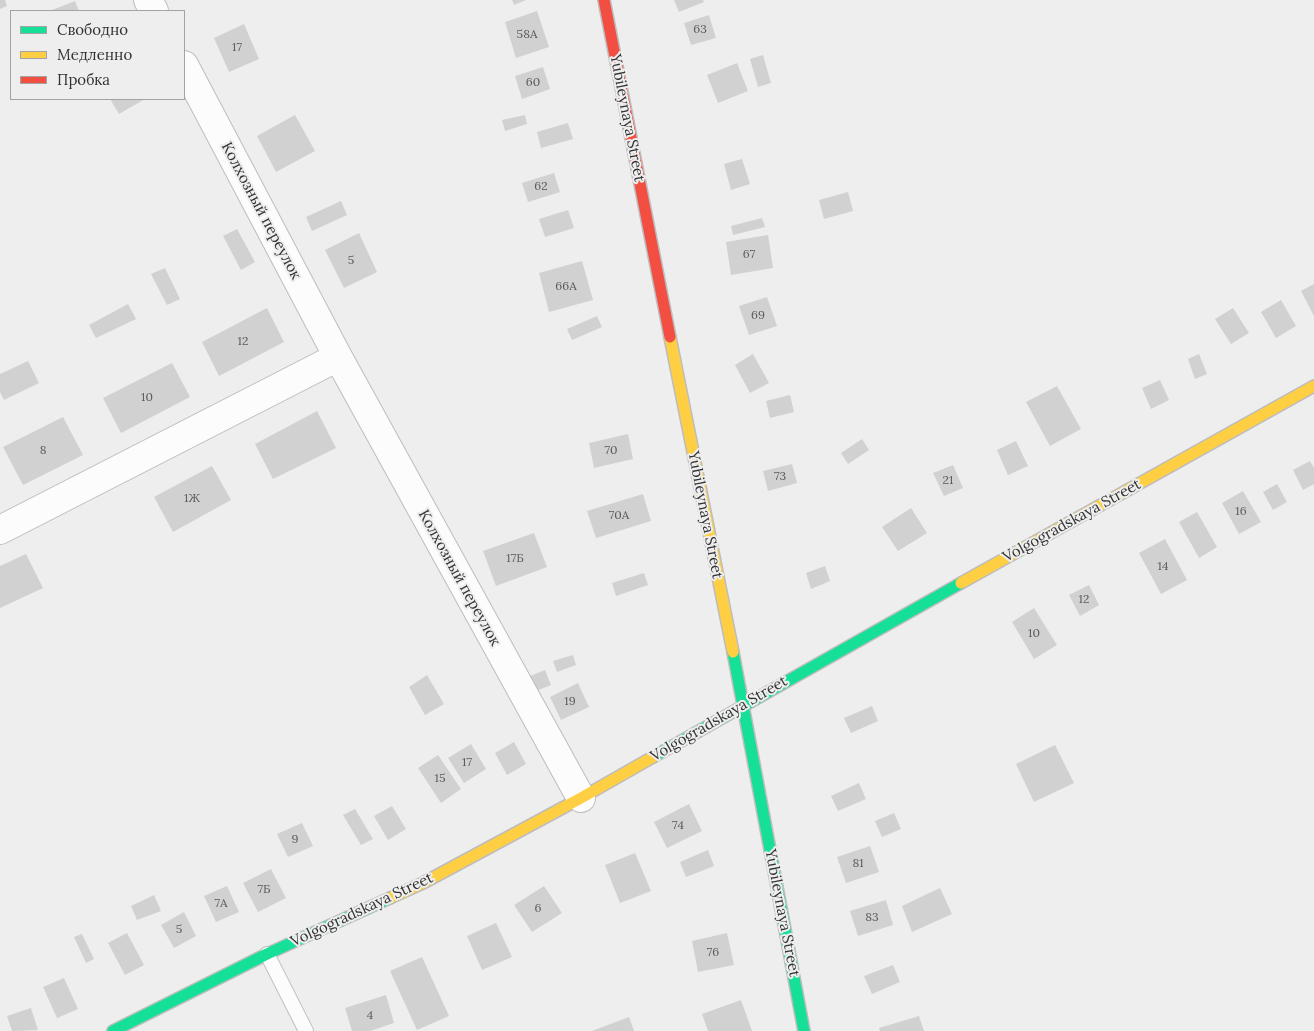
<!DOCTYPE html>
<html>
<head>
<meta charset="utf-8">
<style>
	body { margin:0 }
	#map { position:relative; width:1314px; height:1031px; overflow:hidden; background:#eeeeef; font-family:Lora,serif }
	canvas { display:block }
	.legend { position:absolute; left:10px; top:10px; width:175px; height:90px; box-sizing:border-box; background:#eeeeef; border:1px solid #a3a3a4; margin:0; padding:6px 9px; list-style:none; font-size:15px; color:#323233 }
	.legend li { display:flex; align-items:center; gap:10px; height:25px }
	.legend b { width:25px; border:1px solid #a3a3a4 }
</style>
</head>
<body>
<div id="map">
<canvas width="1314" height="1031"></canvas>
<ul class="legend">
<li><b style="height:6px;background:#16e098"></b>Свободно</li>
<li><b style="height:6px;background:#ffcf43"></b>Медленно</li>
<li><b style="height:6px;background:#f24e42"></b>Пробка</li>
</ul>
</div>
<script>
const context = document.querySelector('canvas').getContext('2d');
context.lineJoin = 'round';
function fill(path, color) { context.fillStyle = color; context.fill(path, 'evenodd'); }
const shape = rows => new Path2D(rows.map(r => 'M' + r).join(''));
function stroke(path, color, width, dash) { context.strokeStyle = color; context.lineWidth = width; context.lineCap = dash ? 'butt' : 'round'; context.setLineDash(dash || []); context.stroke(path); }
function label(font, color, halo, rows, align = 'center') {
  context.font = font + ' Lora,serif'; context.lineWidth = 4; context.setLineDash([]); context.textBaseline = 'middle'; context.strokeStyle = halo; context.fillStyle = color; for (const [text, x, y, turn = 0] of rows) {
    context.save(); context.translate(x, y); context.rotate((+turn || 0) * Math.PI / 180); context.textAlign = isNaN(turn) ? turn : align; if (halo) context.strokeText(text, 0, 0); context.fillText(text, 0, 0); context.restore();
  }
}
const building = shape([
	[0,0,5,0,7,6,0,9],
	[512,0,526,0,514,5],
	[674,0,703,0,704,2,679,12],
	[75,1,79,11,52,11,52,10],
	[537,11,549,47,516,58,505,22],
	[709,15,716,38,691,45,684,23],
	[244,24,259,59,229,72,214,38],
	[763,55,771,83,758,87,750,59],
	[737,63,748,91,718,103,707,75],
	[543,67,550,89,522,99,515,76],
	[110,99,145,99,119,114],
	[295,115,315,151,276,172,257,136],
	[525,115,527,124,505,131,502,120],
	[568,123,573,139,541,148,537,132],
	[742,159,750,184,731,190,724,164],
	[554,173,560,192,528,202,522,183],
	[848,192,853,211,824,219,819,200],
	[341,201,347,215,312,231,306,217],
	[568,210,574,228,545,237,539,219],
	[762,218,765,227,733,235,731,226],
	[237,229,255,262,241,270,223,236],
	[359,233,377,272,344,288,325,250],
	[768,235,773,268,731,275,726,242],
	[582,261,593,300,549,312,539,273],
	[165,268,180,299,167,305,151,274],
	[1314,284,1314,316,1301,291],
	[767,297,777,326,749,335,739,306],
	[1281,300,1296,326,1276,338,1261,312],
	[128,304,136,319,96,338,89,325],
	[267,308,284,342,219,376,202,342],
	[1233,308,1249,333,1231,344,1215,319],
	[597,316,602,327,572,340,567,329],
	[753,354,769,383,750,393,735,365],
	[1199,354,1207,374,1195,379,1188,359],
	[28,361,39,383,4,400,0,392,0,374],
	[172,363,190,397,121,433,103,398],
	[1160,380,1169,400,1151,409,1142,388],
	[1057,386,1081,429,1050,446,1026,402],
	[790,395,794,412,770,418,766,401],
	[317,411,336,448,273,479,255,444],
	[63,417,83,455,23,485,3,447],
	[628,434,633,459,594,468,589,443],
	[862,439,869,450,848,464,841,453],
	[1016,441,1028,466,1008,475,997,450],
	[1310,461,1314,468,1314,484,1303,490,1293,470],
	[792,464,797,483,768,491,763,471],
	[953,465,963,488,944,496,933,473],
	[212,466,231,500,173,532,154,497],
	[1277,484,1287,502,1273,510,1263,492],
	[1243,491,1261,522,1239,534,1222,503],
	[643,494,651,521,596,538,587,511],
	[911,508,927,533,898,551,882,527],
	[1197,512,1217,547,1199,558,1179,522],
	[534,533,547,567,496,586,483,551],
	[1165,539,1187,580,1161,594,1139,553],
	[26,554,43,588,0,608,0,566],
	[825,566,830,581,811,589,806,573],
	[644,573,648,585,616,596,612,583],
	[1089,585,1099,605,1080,616,1069,595],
	[1034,608,1057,645,1034,659,1012,622],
	[573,655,576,665,557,672,553,661],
	[545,670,551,685,536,691,530,676],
	[427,675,444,704,425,715,409,687],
	[578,683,589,707,561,720,550,697],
	[872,706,878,721,851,733,844,718],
	[514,742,526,764,507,775,495,753],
	[471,744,486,769,464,783,448,758],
	[1055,745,1074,783,1034,802,1016,764],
	[438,755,461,789,441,803,418,768],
	[859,783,866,799,838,811,831,796],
	[689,804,702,831,667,848,654,822],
	[392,806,406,829,388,840,374,816],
	[355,809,373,839,361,845,343,815],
	[894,813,901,829,882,837,875,821],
	[302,823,313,846,288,857,277,834],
	[870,846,879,872,846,883,837,857],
	[708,850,714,866,686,877,680,862],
	[635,853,651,891,620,903,605,865],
	[271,869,286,898,258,912,243,883],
	[227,886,239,912,216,922,204,896],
	[544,886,562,913,532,932,514,905],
	[940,888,952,914,912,932,902,906],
	[154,895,161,911,137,920,131,906],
	[886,900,893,925,858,936,850,911],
	[184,912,196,936,174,948,161,925],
	[496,923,512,957,482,970,467,936],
	[127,933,144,965,125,975,108,943],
	[727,933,734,965,698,972,692,941],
	[82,934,94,959,86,963,74,937],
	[422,957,449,1016,417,1030,390,971],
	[893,965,900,982,872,994,864,976],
	[64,978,78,1009,57,1018,43,987],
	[386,995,394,1023,370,1031,352,1031,345,1008],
	[741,1000,752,1031,708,1031,702,1014],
	[31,1008,38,1030,12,1031,7,1016],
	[919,1016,924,1031,880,1031,879,1028],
	[629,1017,634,1031,592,1031]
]);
const lane = shape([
	[267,954,306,1031]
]);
const street = shape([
	[148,0,154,11],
	[184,65,338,357,581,798],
	[0,530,338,357]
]);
const fast = shape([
	[733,652,804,1031],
	[653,757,961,583],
	[113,1031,267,954,390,898]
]);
const slow = shape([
	[670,337,733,652],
	[961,583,1314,386],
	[390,898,423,883,581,798,653,757]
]);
const jam = shape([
	[604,0,670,337]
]);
const numberNames = [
	["63",700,30],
	["58А",527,35],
	["17",237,48],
	["60",533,83],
	["62",541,187],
	["67",749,255],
	["5",351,261],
	["66А",566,287],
	["69",758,316],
	["12",243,342],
	["10",147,398],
	["8",43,451],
	["70",611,451],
	["73",780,477],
	["21",948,481],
	["1Ж",192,499],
	["16",1241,512],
	["70А",619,516],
	["17Б",515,559],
	["14",1163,567],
	["12",1084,600],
	["10",1034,634],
	["19",570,702],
	["17",467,763],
	["15",440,779],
	["74",678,826],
	["9",295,840],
	["81",858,864],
	["7Б",264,890],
	["7А",221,904],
	["6",538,909],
	["83",872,918],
	["5",179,930],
	["76",713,953],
	["4",370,1016]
];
const streetNames = [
	["Yubileynaya Street",627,118,79],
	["Колхозный переулок",261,211,62],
	["Yubileynaya Street",705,515,79],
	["Volgogradskaya Street",1072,521,-29],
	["Колхозный переулок",459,578,61],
	["Volgogradskaya Street",719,719,-30],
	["Volgogradskaya Street",362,910,-25],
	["Yubileynaya Street",782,913,79]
];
fill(building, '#d1d1d1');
stroke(lane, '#bdbdbe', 16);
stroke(street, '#bdbdbe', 30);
stroke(fast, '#bdbdbe', 14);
stroke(slow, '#bdbdbe', 14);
stroke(jam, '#bdbdbe', 14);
stroke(lane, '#fcfcfd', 14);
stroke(street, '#fcfcfd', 28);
stroke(fast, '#16e098', 11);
stroke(slow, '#ffcf43', 11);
stroke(jam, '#f24e42', 11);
label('12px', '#5a5a5a', null, numberNames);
label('15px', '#323233', '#eeeeef', streetNames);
</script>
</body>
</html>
